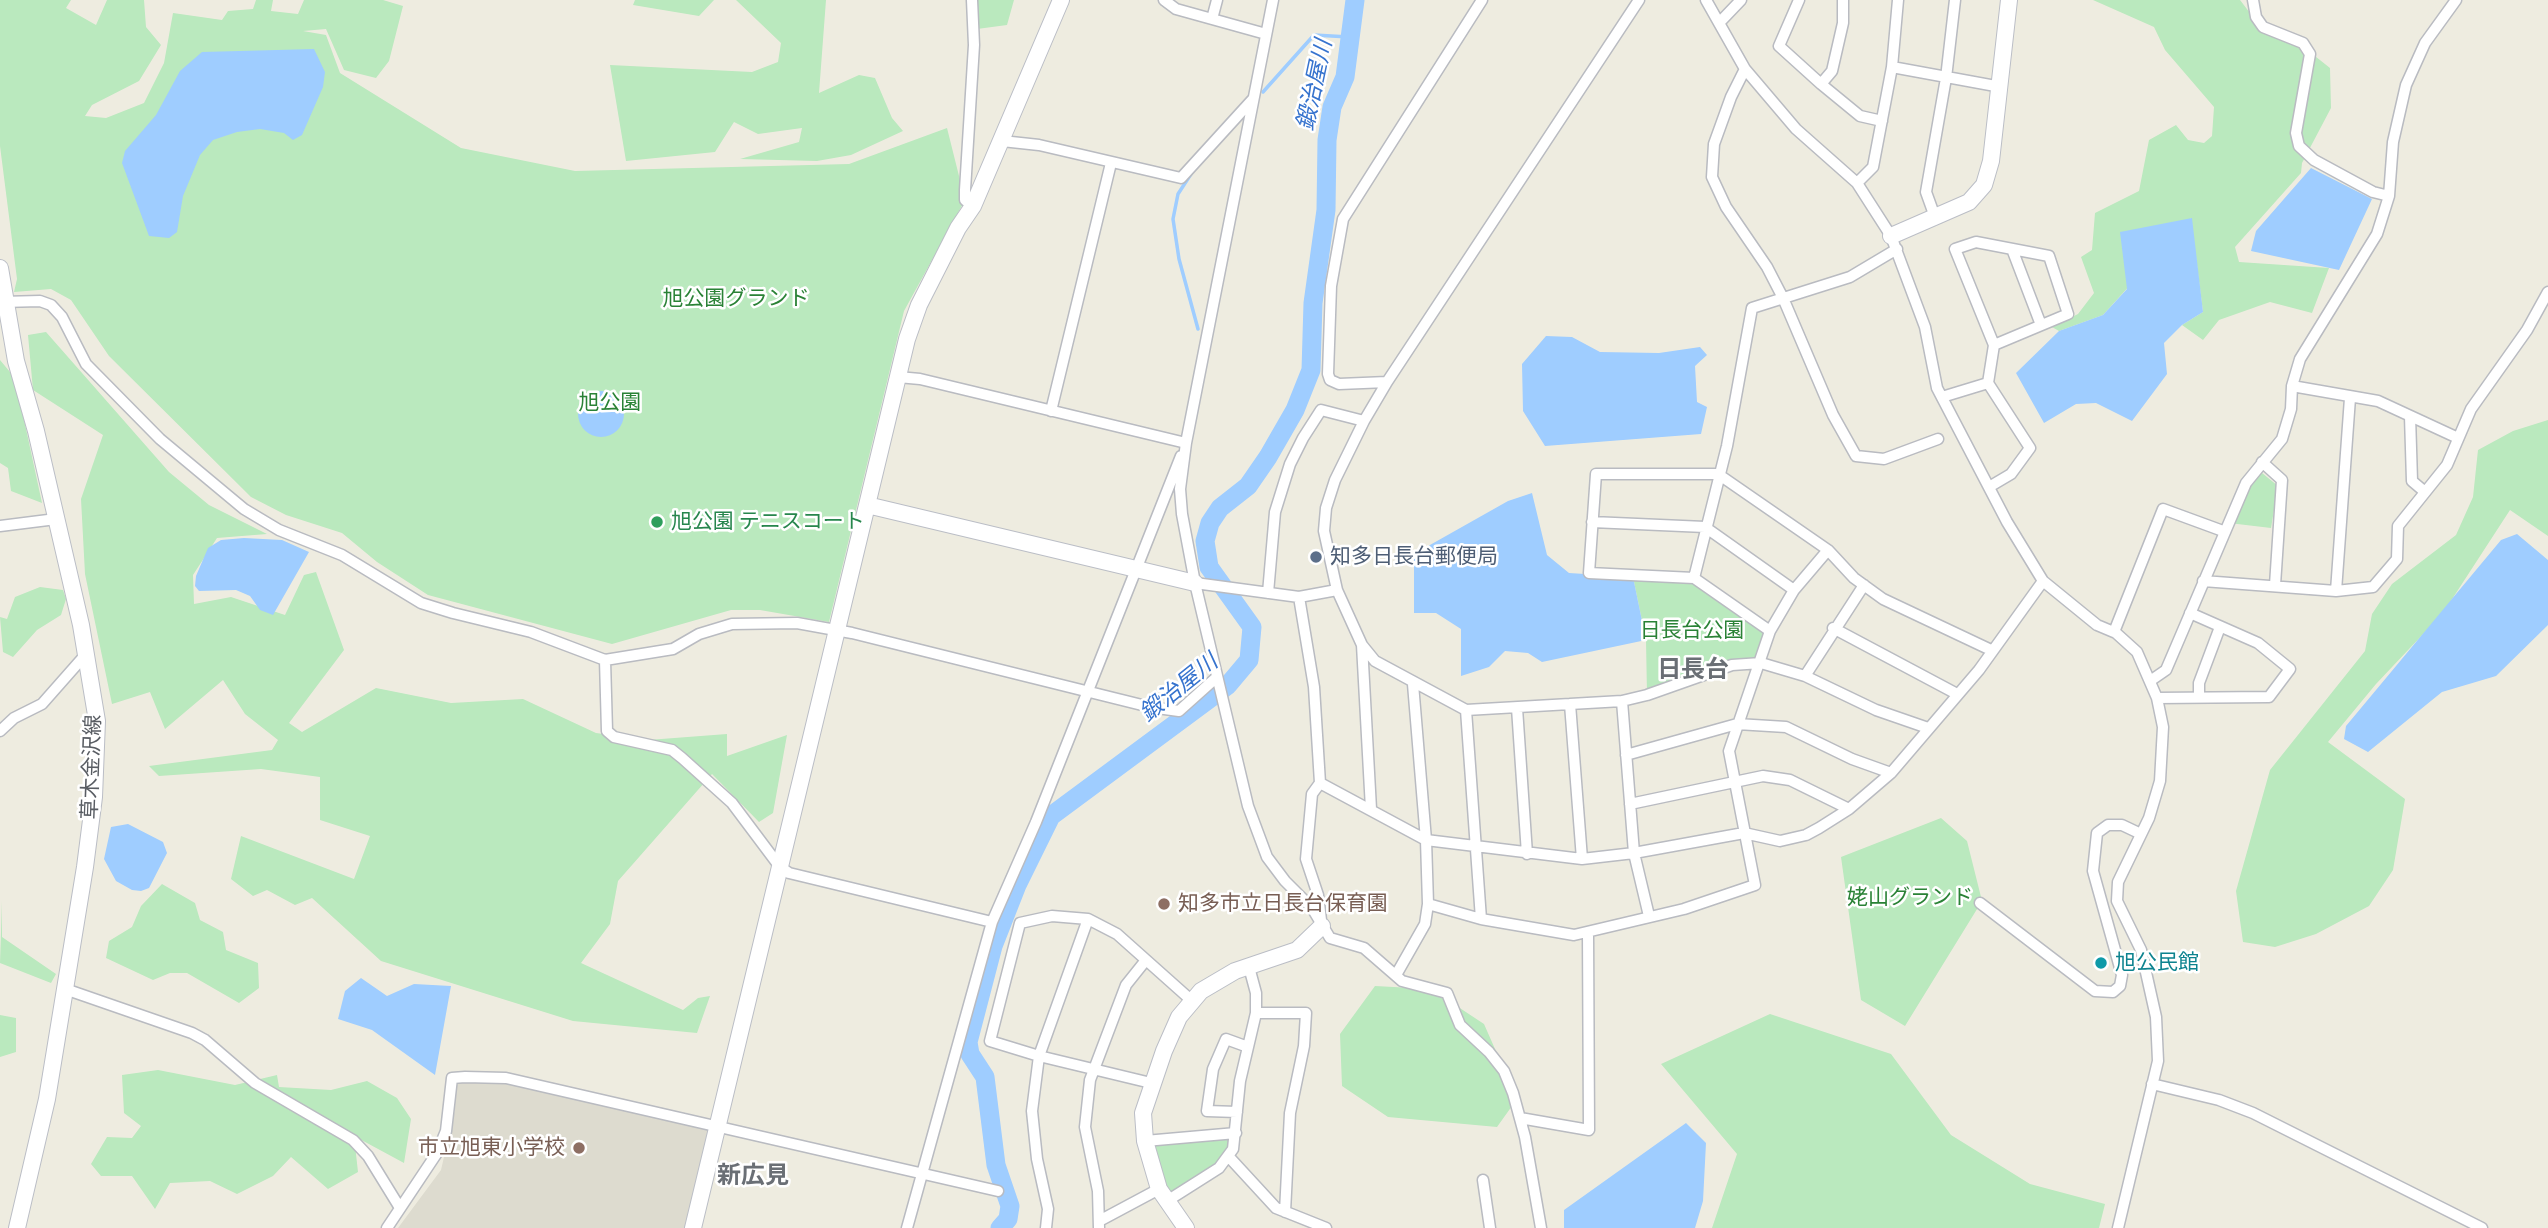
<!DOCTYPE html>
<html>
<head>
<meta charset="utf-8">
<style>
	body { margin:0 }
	canvas { display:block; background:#eeece0 }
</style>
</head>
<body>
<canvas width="2548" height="1228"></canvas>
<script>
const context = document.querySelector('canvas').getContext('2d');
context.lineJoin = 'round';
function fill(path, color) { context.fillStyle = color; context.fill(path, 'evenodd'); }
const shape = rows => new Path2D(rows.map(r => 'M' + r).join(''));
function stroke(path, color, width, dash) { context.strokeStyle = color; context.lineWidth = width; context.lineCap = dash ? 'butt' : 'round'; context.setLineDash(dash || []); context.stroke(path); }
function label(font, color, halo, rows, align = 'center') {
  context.font = font + ' Cabin,"Noto Sans JP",sans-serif'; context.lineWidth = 5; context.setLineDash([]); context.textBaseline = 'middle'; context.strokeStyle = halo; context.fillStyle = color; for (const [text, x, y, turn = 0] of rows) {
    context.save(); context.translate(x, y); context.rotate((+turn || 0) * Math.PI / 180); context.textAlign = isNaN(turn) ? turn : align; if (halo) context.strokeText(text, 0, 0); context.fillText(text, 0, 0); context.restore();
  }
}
const education = shape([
	[460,1081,505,1082,718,1127,693,1228,398,1228,441,1170,455,1109,456,1084]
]);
const green = shape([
	[0,0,71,0,66,8,96,25,107,0,144,0,146,27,161,45,139,81,92,105,85,116,106,118,144,103,164,63,173,13,222,20,228,11,253,9,256,0,273,0,271,11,298,14,304,0,383,0,403,6,389,61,376,78,344,70,326,29,303,31,326,35,340,73,461,148,575,171,849,164,947,128,965,200,904,311,829,622,760,610,731,610,612,644,428,595,377,562,342,533,286,515,251,497,109,356,71,300,51,289,14,292,17,279,0,146],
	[635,0,714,0,699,16,633,5],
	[736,0,826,0,819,93,859,75,875,78,892,118,903,131,851,155,817,161,740,159,799,142,802,128,758,134,734,122,715,152,626,161,610,65,752,72,778,62,781,43],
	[976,0,1014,0,1007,25,977,29],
	[2093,0,2240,0,2263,30,2301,45,2330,68,2331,108,2302,163,2301,173,2235,247,2239,262,2329,268,2312,313,2270,302,2219,320,2203,340,2182,325,2203,312,2191,218,2103,315,2059,331,2052,327,2078,314,2094,293,2081,257,2092,250,2095,213,2139,191,2149,140,2176,125,2188,140,2204,143,2212,136,2214,107,2165,50,2154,27],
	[46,332,169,472,209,505,267,534,217,538,193,575,194,604,231,597,285,615,304,575,316,572,344,650,289,723,302,732,376,688,451,703,523,699,596,733,648,740,727,734,727,756,787,735,773,813,759,822,712,774,618,881,610,924,581,963,683,1010,698,998,710,996,697,1033,573,1021,381,961,312,898,295,905,267,890,253,896,231,879,241,836,354,879,370,836,320,820,320,777,261,769,159,776,149,766,272,750,278,740,245,714,223,680,165,729,150,692,112,704,85,574,81,499,103,435,33,390,28,335],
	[0,360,15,378,42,503,11,491,8,468,0,463],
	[2548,420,2548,536,2510,510,2443,613,2376,684,2328,742,2405,799,2393,870,2369,906,2316,934,2275,947,2243,942,2236,891,2270,770,2365,651,2372,614,2392,584,2456,535,2473,497,2478,450,2513,431],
	[2262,473,2278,486,2271,528,2229,523,2248,485],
	[1633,577,1694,578,1770,631,1761,663,1732,665,1647,695,1646,640],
	[40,587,63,590,66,599,61,615,37,630,13,657,3,652,0,617,7,619,15,597],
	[1941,818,1967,841,1982,901,1905,1026,1861,1000,1841,857],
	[162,884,195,903,200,920,223,932,226,950,258,963,259,988,239,1003,187,973,170,973,153,980,106,958,109,941,132,927,141,906],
	[2,901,2,937,56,974,51,983,0,963],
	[1375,986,1431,989,1484,1024,1517,1099,1497,1127,1388,1117,1342,1086,1340,1034],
	[1770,1014,1891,1054,1951,1135,2030,1184,2105,1204,2099,1228,1712,1228,1737,1154,1661,1064],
	[0,1015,16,1018,16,1052,0,1057],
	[158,1070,235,1085,277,1075,279,1087,331,1090,367,1081,397,1098,411,1119,404,1163,354,1136,358,1172,328,1189,291,1157,273,1176,237,1194,210,1181,170,1183,155,1209,132,1176,101,1176,91,1164,107,1137,132,1138,141,1126,124,1113,122,1075],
	[1236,1133,1229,1157,1178,1195,1167,1191,1145,1141]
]);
const water = shape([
	[314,49,325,72,323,87,302,135,293,140,284,133,260,129,237,132,213,140,200,155,183,196,177,232,169,238,149,236,122,163,125,151,156,115,180,71,202,52],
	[2311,168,2372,199,2339,270,2251,251,2256,231],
	[2192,218,2203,312,2182,325,2164,343,2167,374,2132,421,2096,403,2076,404,2044,423,2016,373,2059,331,2103,315,2127,289,2120,232],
	[1546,336,1572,337,1600,352,1659,353,1700,347,1707,355,1695,366,1697,402,1707,407,1701,434,1545,446,1523,411,1522,364],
	'578 414a23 23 0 1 1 46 0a23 23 0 1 1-46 0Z',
	[1532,493,1547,555,1569,573,1633,577,1646,640,1542,662,1528,653,1505,651,1489,667,1461,676,1461,629,1436,613,1414,613,1414,554,1508,501],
	[2517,534,2548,560,2548,625,2496,676,2442,692,2368,752,2344,739,2346,726,2501,540],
	[244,538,282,540,309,552,273,615,260,610,250,596,236,590,199,591,195,586,196,576,208,548,221,540],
	[128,824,163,842,167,853,149,888,141,891,132,890,116,881,104,859,111,827],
	[361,978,387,996,414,984,451,986,435,1075,372,1030,338,1019,345,991],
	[1686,1123,1706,1143,1703,1201,1695,1228,1564,1228,1564,1210]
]);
const stream = shape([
	[1263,92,1314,35,1349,37],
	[1191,174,1178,194,1173,219,1179,259,1198,329]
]);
const river = shape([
	[1000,1228,1008,1219,1010,1206,996,1165,985,1077,970,1054,968,1042,993,946,1017,885,1051,816,1228,685,1249,660,1252,627,1209,567,1205,541,1210,523,1220,508,1248,486,1268,457,1295,410,1311,370,1313,303,1326,210,1327,140,1332,107,1345,77,1355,0]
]);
const street = shape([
	[972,0,974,45,965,190,965,200,973,206],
	[1164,0,1176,9,1266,34],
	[1273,0,1186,443,1180,489,1182,514,1195,583,1248,806,1267,857,1285,881,1312,908,1330,938,1364,948,1402,981,1447,993,1460,1025,1489,1052,1504,1071,1513,1093,1525,1137,1541,1228],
	[1639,0,1387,382,1364,421,1335,480,1326,508,1324,531,1337,590,1362,645,1375,661,1466,710,1622,701,1647,695,1732,665,1761,663,1805,676,1876,710,1928,728],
	[1706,0,1745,69,1796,129,1857,183,1891,236,1925,327,1937,388,2007,522,2043,581,2097,625,2116,633,2137,652,2157,698,2163,727,2160,781,2149,818,2118,882,2117,901,2141,950,2156,1017,2158,1061,2118,1228],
	[1799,0,1779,46,1821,84],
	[1843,0,1843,23,1832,71,1821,84,1860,116,1882,121],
	[2253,0,2256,17,2263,27,2303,43,2310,54,2296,133,2299,146,2314,160,2373,192,2389,196],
	[1212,19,1217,0],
	[1719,23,1741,0],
	[1892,67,1898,0],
	[1745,69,1731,97,1714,144,1712,177,1726,207,1767,267,1783,298,1833,415,1856,456,1884,459,1938,439],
	[1002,141,1039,145,1181,178,1253,99],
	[1857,183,1873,167,1892,67,2001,87],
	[1935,217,1926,192,1946,78,1955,0],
	[2012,249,2041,325],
	[2,302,40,301,51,305,62,317,86,364,160,439,244,509,279,530,342,555,421,603,453,613,531,632,605,660,673,649,699,634,732,624,797,623,852,633,1150,707,1179,711,1217,677],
	[898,377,920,379,1186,443],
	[1387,382,1339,384,1330,380,1328,374,1331,286,1343,219,1482,0],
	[2292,386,2378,401,2458,438],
	[1942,397,1988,383],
	[1051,411,1111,163],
	[2410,416,2412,481,2425,492],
	[2262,462,2282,480,2275,585],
	[1989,487,2011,474,2030,448,1988,383,1994,345,1955,249,1976,242,2049,256,2068,314,1994,345],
	[1592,522,1705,527,1794,590],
	[0,526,56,519],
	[1694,578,1727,446,1752,308,1850,277,1897,249],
	[2203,581,2336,591,2373,587,2397,559,2398,526,2447,465,2471,409,2527,330,2548,292],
	[1195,583,1299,597,1337,590],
	[2336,591,2350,398],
	[1268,593,1275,512,1290,464,1303,438,1321,410,1364,421],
	[1299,597,1314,687,1320,783,1426,840,1582,859,1634,853,1744,833,1780,841,1806,835,1819,828,1849,809,1891,773,1979,670,2043,581],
	[1833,628,1957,694],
	[1770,631,1694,578,1589,573,1596,474,1718,474,1828,550,1854,578,1883,599,1991,650],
	[2114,632,2163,509,2223,531],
	[1362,645,1371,809],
	[605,660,607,731,614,737,672,750,682,758,732,803,780,867,789,873,992,922],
	[1805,676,1864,585],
	[2150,681,2166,670,2246,483,2282,439,2291,409,2292,386,2300,359,2377,234,2389,196,2393,142,2406,85,2425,43,2456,0],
	[2199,697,2199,683,2220,627],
	[2157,698,2269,697,2290,669,2258,643,2190,613],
	[1622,701,1634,853,1649,916],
	[1570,704,1582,859],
	[1517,708,1527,854],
	[1466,710,1481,919],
	[0,731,14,718,42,704,87,653],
	[1626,755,1737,724,1786,727,1852,759,1891,773],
	[1320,783,1312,794,1306,859,1318,895,1321,920],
	[1630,804,1763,776,1790,780,1849,809],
	[1980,903,2095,991,2113,992,2120,986,2122,975,2093,871,2097,833,2108,825,2122,825,2141,834],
	[1428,904,1481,919,1574,935,1684,909,1755,885,1729,751,1770,631,1794,590,1828,550],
	[1088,919,1039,1056,990,1041,1020,923,1052,916,1088,919,1117,934,1191,1000],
	[1396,975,1425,924,1428,904,1426,840,1413,684],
	[65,989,192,1033,205,1040,255,1083,353,1140,368,1156,400,1208],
	[1256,1013,1306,1013,1304,1046,1290,1113,1285,1212],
	[2152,1084,2219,1100,2253,1113,2482,1228],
	[1237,1112,1207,1111,1213,1069,1226,1039,1248,1047],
	[1520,1118,1589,1130,1588,933],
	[1145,1141,1236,1133],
	[1229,1157,1276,1208,1326,1228],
	[1483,1180,1490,1228],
	[1167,1201,1219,1168,1233,1149,1240,1081,1256,1013,1256,993,1249,967],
	[1101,1220,1159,1189],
	[387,1228,437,1153,446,1131,452,1078,465,1077,506,1078,998,1191],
	[907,1228,992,922,1036,822,1181,456],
	[1046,1228,1048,1209,1037,1159,1032,1111,1039,1056,1151,1083],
	[1099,1228,1098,1191,1085,1127,1090,1080,1126,985,1146,960]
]);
const secondary = shape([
	[1891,236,1969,202,1984,185,1991,161,2009,0],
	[0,268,16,361,36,431,81,625,97,721,94,797,85,867,47,1099,17,1228],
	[867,505,1195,583],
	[693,1228,907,339,919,305,958,228,973,206,1061,0],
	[1186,1228,1159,1189,1145,1141,1143,1113,1164,1051,1179,1017,1201,991,1235,971,1297,950,1322,926]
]);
const markers = [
	[657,522,7,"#2e9e5b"],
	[1316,557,7,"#5c6f8a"],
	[1164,904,7,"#8d6e63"],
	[2101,963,7,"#0f9aa8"],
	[579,1148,7,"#8d6e63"]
];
const parkNames = [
	["旭公園グランド",736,299],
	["旭公園",610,403],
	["日長台公園",1692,631],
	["姥山グランド",1910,898]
];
const leisureNames = [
	["旭公園 テニスコート",671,522]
];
const serviceNames = [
	["知多日長台郵便局",1330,557]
];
const streetNames = [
	["草木金沢線",92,767,-88]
];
const educationNames = [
	["知多市立日長台保育園",1178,904],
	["市立旭東小学校",565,1148,"right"]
];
const cultureNames = [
	["旭公民館",2115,963]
];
const waterNames = [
	["鍛治屋川",1315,85,-78],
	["鍛治屋川",1179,688,-39]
];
const quarterNames = [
	["日長台",1693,670],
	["新広見",753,1176]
];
fill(education, '#dddbcf');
fill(green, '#bae9be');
fill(water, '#9fcdff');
stroke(stream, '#9fcdff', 3.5);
stroke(river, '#9fcdff', 19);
stroke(street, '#b9bbc1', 13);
stroke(secondary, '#bbbec6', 18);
stroke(street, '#fff', 10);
stroke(secondary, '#fff', 16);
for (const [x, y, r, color] of markers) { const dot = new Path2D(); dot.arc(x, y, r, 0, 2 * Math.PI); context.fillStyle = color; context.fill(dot); stroke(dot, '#fff', 2.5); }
label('21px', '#2a8236', '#fff', parkNames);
label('21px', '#27864d', '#fff', leisureNames, 'left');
label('21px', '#4e5e75', '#fff', serviceNames, 'left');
label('21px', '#595d63', '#fff', streetNames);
label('21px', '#785e54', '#fff', educationNames, 'left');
label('21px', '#0d838f', '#fff', cultureNames, 'left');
label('italic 23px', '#3673ce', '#fff', waterNames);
label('bold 24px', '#6a6f75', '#fff', quarterNames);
</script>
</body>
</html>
